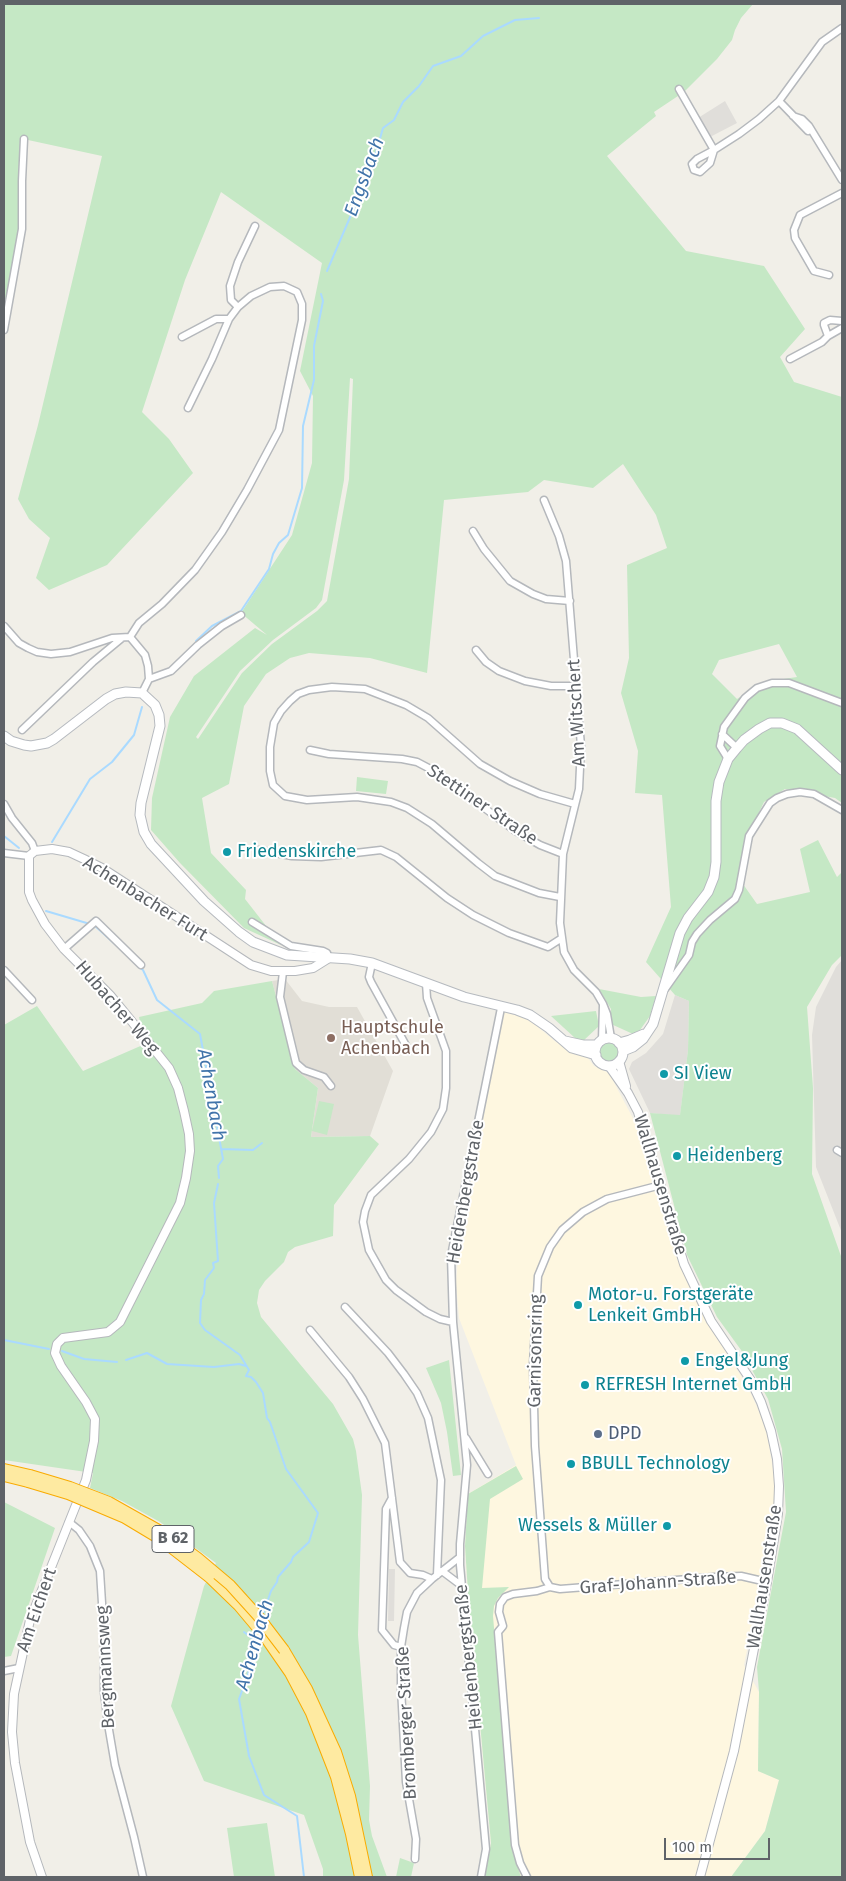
<!DOCTYPE html>
<html>
<head>
<meta charset="utf-8">
<style>
	body { margin:0 }
	#map { position:relative; width:846px; height:1881px; overflow:hidden; background:#f1efe8; font-family:"Fira Sans",sans-serif }
	canvas { display:block }
	.frame { position:absolute; inset:0; border:5px solid #5f6368; pointer-events:none }
	.scale { position:absolute; left:664px; top:1838px; width:106px; height:22px; box-sizing:border-box; border:2px solid #5f6368; border-top:0; padding-left:6px; font-size:15px; line-height:18px; white-space:nowrap; color:#5f6368; -webkit-text-stroke:4px #fff; paint-order:stroke }
</style>
</head>
<body>
<div id="map">
<canvas width="846" height="1881"></canvas>
<div class="frame"></div>
<div class="scale">100 m</div>
</div>
<script>
const context = document.querySelector('canvas').getContext('2d');
context.lineJoin = 'round';
function fill(path, color) { context.fillStyle = color; context.fill(path, 'evenodd'); }
const shape = rows => new Path2D(rows.map(r => 'M' + r).join(''));
function stroke(path, color, width, dash) { context.strokeStyle = color; context.lineWidth = width; context.lineCap = dash ? 'butt' : 'round'; context.setLineDash(dash || []); context.stroke(path); }
function label(font, color, halo, rows, align = 'center') {
  context.font = font + ' "Fira Sans",sans-serif'; context.lineWidth = 4; context.setLineDash([]); context.textBaseline = 'middle'; context.strokeStyle = halo; context.fillStyle = color; for (const [text, x, y, turn = 0] of rows) {
    context.save(); context.translate(x, y); context.rotate((+turn || 0) * Math.PI / 180); context.textAlign = isNaN(turn) ? turn : align; if (halo) context.strokeText(text, 0, 0); context.fillText(text, 0, 0); context.restore();
  }
}
const commercial = shape([
	[503,1012,527,1018,556,1042,588,1058,594,1066,609,1073,636,1124,658,1184,683,1269,705,1319,748,1387,766,1427,774,1475,775,1511,744,1665,759,1692,758,1771,779,1780,765,1831,731,1877,485,1877,491,1843,468,1593,465,1546,468,1494,516,1465,459,1318,456,1283,459,1245]
]);
const industrial = shape([
	[725,101,737,123,710,137,698,118],
	[842,960,842,1233,816,1167,812,1035,816,1007,836,967],
	[675,995,689,1001,688,1050,680,1116,650,1113,629,1069,632,1062,646,1053,663,1034],
	[389,1569,395,1569,394,1621,388,1621]
]);
const education = shape([
	[285,979,302,1001,329,1007,357,1007,393,1071,370,1136,311,1137,318,1088,295,1069,272,981]
]);
const green = shape([
	[4,4,753,4,741,18,735,30,732,40,717,59,684,92,654,112,656,116,607,156,686,251,764,266,805,329,780,357,794,382,842,397,842,803,835,798,785,789,764,802,745,841,738,877,757,904,810,892,800,849,818,840,837,877,842,872,842,955,832,965,807,1007,813,1088,812,1174,842,1259,842,1877,731,1877,765,1831,779,1780,758,1771,759,1692,757,1667,786,1512,782,1449,768,1399,741,1350,717,1317,687,1255,650,1113,680,1115,688,1050,689,1001,675,995,646,962,671,907,662,795,635,793,638,751,621,693,629,658,627,565,667,548,656,515,623,464,593,488,544,480,528,492,444,500,427,673,370,658,309,653,290,658,266,674,244,706,229,784,202,798,211,853,246,890,245,899,281,945,244,928,180,863,151,830,152,798,170,717,194,676,255,628,267,635,241,613,292,535,312,463,313,396,300,371,322,263,221,192,185,280,142,412,169,439,193,473,107,565,49,590,36,578,50,538,29,519,18,499,38,425,102,156,28,140,24,182,23,237,4,319],
	[350,378,353,379,349,479,327,601,317,611,272,644,242,673,198,739,196,737,240,671,273,640,316,608,322,600,344,480],
	[779,644,797,677,763,682,737,699,712,674,719,660],
	[357,777,388,781,386,794,356,791],
	[272,981,295,1069,318,1088,311,1137,370,1136,379,1144,334,1205,333,1236,295,1247,288,1252,284,1262,265,1281,259,1290,257,1303,261,1317,333,1404,353,1439,356,1451,362,1495,358,1635,370,1786,369,1820,372,1836,387,1877,323,1877,323,1869,304,1815,204,1781,171,1706,204,1586,216,1563,160,1522,122,1501,90,1488,93,1473,4,1460,4,1025,37,1006,83,1071,145,1044,139,1017,202,1003,214,991],
	[599,989,641,997,656,996,650,1016,640,1030,633,1034,611,1024,611,1009],
	[596,1011,599,1026,582,1042,575,1038,551,1016],
	'595 1052a14 14 0 1 1 28 0a14 14 0 1 1-28 0Z',
	[319,1101,334,1104,327,1135,312,1131],
	[449,1360,461,1475,453,1476,447,1432,441,1403,426,1368],
	[516,1466,523,1479,490,1499,482,1588,509,1587,498,1598,494,1606,493,1616,513,1853,521,1877,485,1877,491,1843,468,1593,465,1546,468,1494],
	[4,1502,55,1528,11,1656,4,1657],
	[267,1823,275,1877,234,1877,227,1828],
	[400,1858,414,1863,411,1877,396,1877]
]);
const stream = shape([
	[327,271,351,215,368,181,383,128,394,120,403,102,419,86,433,66,461,56,483,36,515,20,539,18],
	[196,641,212,626,241,611,269,569,273,554,279,543,288,535,302,488,303,426,314,380,314,346,323,301,321,294],
	[4,836,19,848],
	[52,842,90,779,112,762,134,735,142,707],
	[46,911,90,924],
	[94,925,126,954],
	[140,968,143,970,157,1000,200,1034,223,1159,218,1166,219,1178],
	[221,1149,253,1150,262,1143],
	[218,1184,214,1203,218,1261,213,1263,214,1268,205,1280,204,1294,201,1300,200,1323,205,1330,240,1355,249,1370,246,1376,251,1377,256,1382,263,1393,267,1418,270,1422,286,1469,318,1513,309,1542,293,1557,291,1562,278,1577,277,1582,271,1591,263,1614],
	[4,1340,49,1349],
	[62,1351,84,1359,117,1362],
	[126,1360,147,1353,167,1364,214,1367,239,1364,246,1366],
	[244,1632,254,1640],
	[256,1633,248,1675,239,1699,249,1756,264,1795,297,1816,304,1877]
]);
const minor = shape([
	[679,89,714,150,710,163,700,172,694,170,692,164,697,159,714,150,739,134,759,119,779,101,822,42,842,28],
	[779,101,808,131],
	[793,116,802,119,809,126,842,180],
	[829,275,814,271,795,238,794,230,800,215,842,193],
	[238,307,231,300,230,286,238,262,255,226],
	[842,321,830,320,824,323,824,325,828,336,842,328],
	[4,330,22,229,22,181,24,139],
	[182,337,216,319,229,319],
	[790,359,822,342,828,336],
	[544,500,559,536,566,561,581,746,579,789,563,854,560,923,564,952,574,970,596,992,603,1004,607,1014,611,1038],
	[473,531,484,549,510,581,533,594,546,599,570,601],
	[4,626,19,643,28,648,37,652,51,654,70,652,112,638,130,637,145,655,148,666,149,679,142,693],
	[130,637,139,623,162,604,195,570,222,532,247,490,279,430,302,320,302,304,297,292,284,286,270,287,251,296,238,307,229,319,212,359,188,408],
	[476,650,486,662,499,671,525,681,551,686,576,686],
	[149,679,171,671,198,645,222,626,241,615],
	[22,730,93,662,122,638],
	[722,734,737,748],
	[310,750,329,754,402,759,417,762,436,772,514,830,540,845,563,854],
	[728,759,720,746,724,727,745,698,757,688,772,683,789,683,842,703],
	[4,804,12,818,32,843,35,851],
	[259,850,292,856,321,857,381,850,396,857,447,898,473,915,509,933,548,947,562,938],
	[4,853,29,856],
	[560,897,539,893,495,876,478,863,432,824,407,808,391,802,357,797,307,800,285,796,273,785,270,771,270,747,274,723,281,711,290,701,298,694,309,690,332,687,365,689,406,705,428,718,480,764,510,781,540,794,575,804],
	[252,922,291,946,323,951,327,953,329,958],
	[64,949,96,921,141,965],
	[372,963,369,977,371,982,409,1051],
	[4,970,32,1000],
	[283,972,280,997,296,1063,304,1070,324,1077,331,1086],
	[426,983,427,998,446,1051,446,1088,443,1109,431,1132,409,1159,371,1195,365,1211,363,1222,369,1250,386,1280,396,1290,426,1312,440,1319,453,1322],
	[665,989,689,955,692,942,697,934,710,920,735,899,739,890,749,836,770,803,777,798,787,794,800,792,814,794,842,810],
	[602,1040,603,1005],
	[837,1150,842,1153],
	[345,1307,388,1353,404,1374,417,1393,428,1418,441,1480,437,1575],
	[310,1330,349,1377,363,1399,385,1443,400,1562,410,1573,423,1575,432,1579],
	[466,1438,488,1474],
	[392,1498,386,1509,382,1630,394,1645,401,1647],
	[69,1522,79,1530,90,1546,100,1571,104,1635,104,1692,108,1724,115,1765,134,1837,143,1877],
	[442,1571,462,1586],
	[550,1587,545,1579,535,1446,533,1364,538,1276,550,1247,562,1230,583,1212,607,1199,661,1185],
	[550,1587,560,1589,714,1577,741,1576,767,1582],
	[4,1671,19,1668],
	[415,1859,416,1839,406,1782,401,1688,401,1647,404,1628,407,1612,417,1593,432,1579,460,1557],
	[481,1877,486,1849,460,1565,460,1544,467,1465,453,1322,451,1256,501,1008],
	[527,1877,520,1863,515,1845,498,1632,503,1626,499,1612,500,1604,505,1597,513,1594,537,1591,550,1587]
]);
const tertiary = shape([
	[619,1061,626,1086],
	[609,1066,628,1093,638,1112,684,1264,711,1321,750,1379,761,1402,771,1431,777,1459,779,1486,778,1514,767,1582,734,1751,700,1877],
	[42,1877,30,1842,15,1763,12,1732,14,1694,30,1620,86,1480,94,1441,95,1419,86,1402,61,1366,55,1353,57,1344,63,1338,108,1332,120,1322,180,1203,186,1178,190,1151,189,1134,184,1111,178,1088,169,1068,129,1018,110,995,64,949,45,924,32,900,29,892,29,856,35,851,52,849,69,852,84,859,102,868,251,965,271,971,295,971,313,968,329,958]
]);
const secondary = shape([
	[4,736,11,741,24,745,31,746,47,743,54,739,106,699,115,694,126,692,142,693,155,705,159,715,160,726,141,803,140,815,144,832,151,844,204,901,239,932,253,942,287,955,350,959,372,963,464,997,517,1010,530,1015,549,1028,572,1048,596,1055],
	'595 1052a14 14 0 1 1 28 0a14 14 0 1 1-28 0Z',
	[565,1041,583,1045,597,1045],
	[619,1043,630,1040,644,1034],
	[623,1051,633,1047,643,1039,653,1024,680,933,688,918,708,892,714,877,716,862,716,801,719,782,728,759,737,748,744,740,759,729,770,723,782,723,797,729,842,770]
]);
const trunk = shape([
	[4,1469,30,1475],
	[4,1476,28,1482],
	[209,1577,239,1606,265,1637,290,1673,311,1713,336,1777,351,1834,360,1877],
	[284,1650,307,1689,336,1752,350,1796,367,1877]
]);
const trunkBridge = shape([
	[30,1475,70,1487,109,1502,164,1533,198,1558,230,1585,258,1616,284,1650],
	[28,1482,68,1494,125,1518,160,1539,209,1577]
]);
const markers = [
	[227,852,5,"#0f9aa8"],
	[331,1038,5,"#8d6e63"],
	[664,1074,5,"#0f9aa8"],
	[677,1156,5,"#0f9aa8"],
	[578,1305,5,"#0f9aa8"],
	[685,1361,5,"#0f9aa8"],
	[585,1385,5,"#0f9aa8"],
	[598,1434,5,"#5c6f8a"],
	[571,1464,5,"#0f9aa8"],
	[667,1526,5,"#0f9aa8"]
];
const shields = [
	[173,1539,42]
];
const shieldNames = [
	["B 62",173,1539]
];
const streetNames = [
	["Am Witschert",577,713,-93],
	["Stettiner Straße",482,805,34],
	["Achenbacher Furt",145,899,32],
	["Hubacher Weg",117,1008,49],
	["Wallhausenstraße",660,1185,73],
	["Heidenbergstraße",466,1192,-80],
	["Garnisonsring",536,1351,-89],
	["Wallhausenstraße",765,1577,-81],
	["Graf-Johann-Straße",658,1583,-4],
	["Am Eichert",37,1610,-71],
	["Heidenbergstraße",469,1657,-96],
	["Bergmannsweg",106,1667,-93],
	["Bromberger Straße",407,1723,-93]
];
const cultureNames = [
	["Friedenskirche",237,852],
	["SI View",674,1074],
	["Heidenberg",687,1156],
	["Motor-u. Forstgeräte",588,1295],
	["Lenkeit GmbH",588,1316],
	["Engel&Jung",695,1361],
	["REFRESH Internet GmbH",595,1385],
	["BBULL Technology",581,1464],
	["Wessels & Müller",657,1526,"right"]
];
const educationNames = [
	["Hauptschule",341,1028],
	["Achenbach",341,1049]
];
const serviceNames = [
	["DPD",608,1434]
];
const waterNames = [
	["Engsbach",365,177,-70],
	["Achenbach",211,1095,80],
	["Achenbach",255,1645,-74]
];
fill(commercial, '#fef7e0');
fill(industrial, '#e0deda');
fill(education, '#e1ded6');
fill(green, '#c5e8c5');
stroke(stream, '#aadaff', 2);
stroke(minor, '#b5b8bc', 9);
stroke(tertiary, '#b5b8bc', 10);
stroke(secondary, '#b6babf', 11);
stroke(trunk, '#f9ab00', 12);
stroke(minor, '#fff', 6);
stroke(tertiary, '#fff', 8);
stroke(secondary, '#fff', 9);
stroke(trunk, '#feeaa1', 10);
stroke(trunkBridge, '#f9ab00', 12, []);
stroke(trunkBridge, '#feeaa1', 10);
for (const [x, y, r, color] of markers) { const dot = new Path2D(); dot.arc(x, y, r, 0, 2 * Math.PI); context.fillStyle = color; context.fill(dot); stroke(dot, '#fff', 2); }
for (const [x, y, w] of shields) { const box = new Path2D(); box.roundRect(x - w / 2, y - 13.5, w, 27, 4); context.fillStyle = '#fff'; context.fill(box); stroke(box, '#5f6368', 1); }
label('bold 16px', '#5f6368', null, shieldNames);
label('18px', '#5f6368', '#fff', streetNames);
label('18px', '#0d838f', '#fff', cultureNames, 'left');
label('18px', '#785e54', '#fff', educationNames, 'left');
label('18px', '#4e5e75', '#fff', serviceNames, 'left');
label('italic 19px', '#4174aa', '#fff', waterNames);
</script>
</body>
</html>
